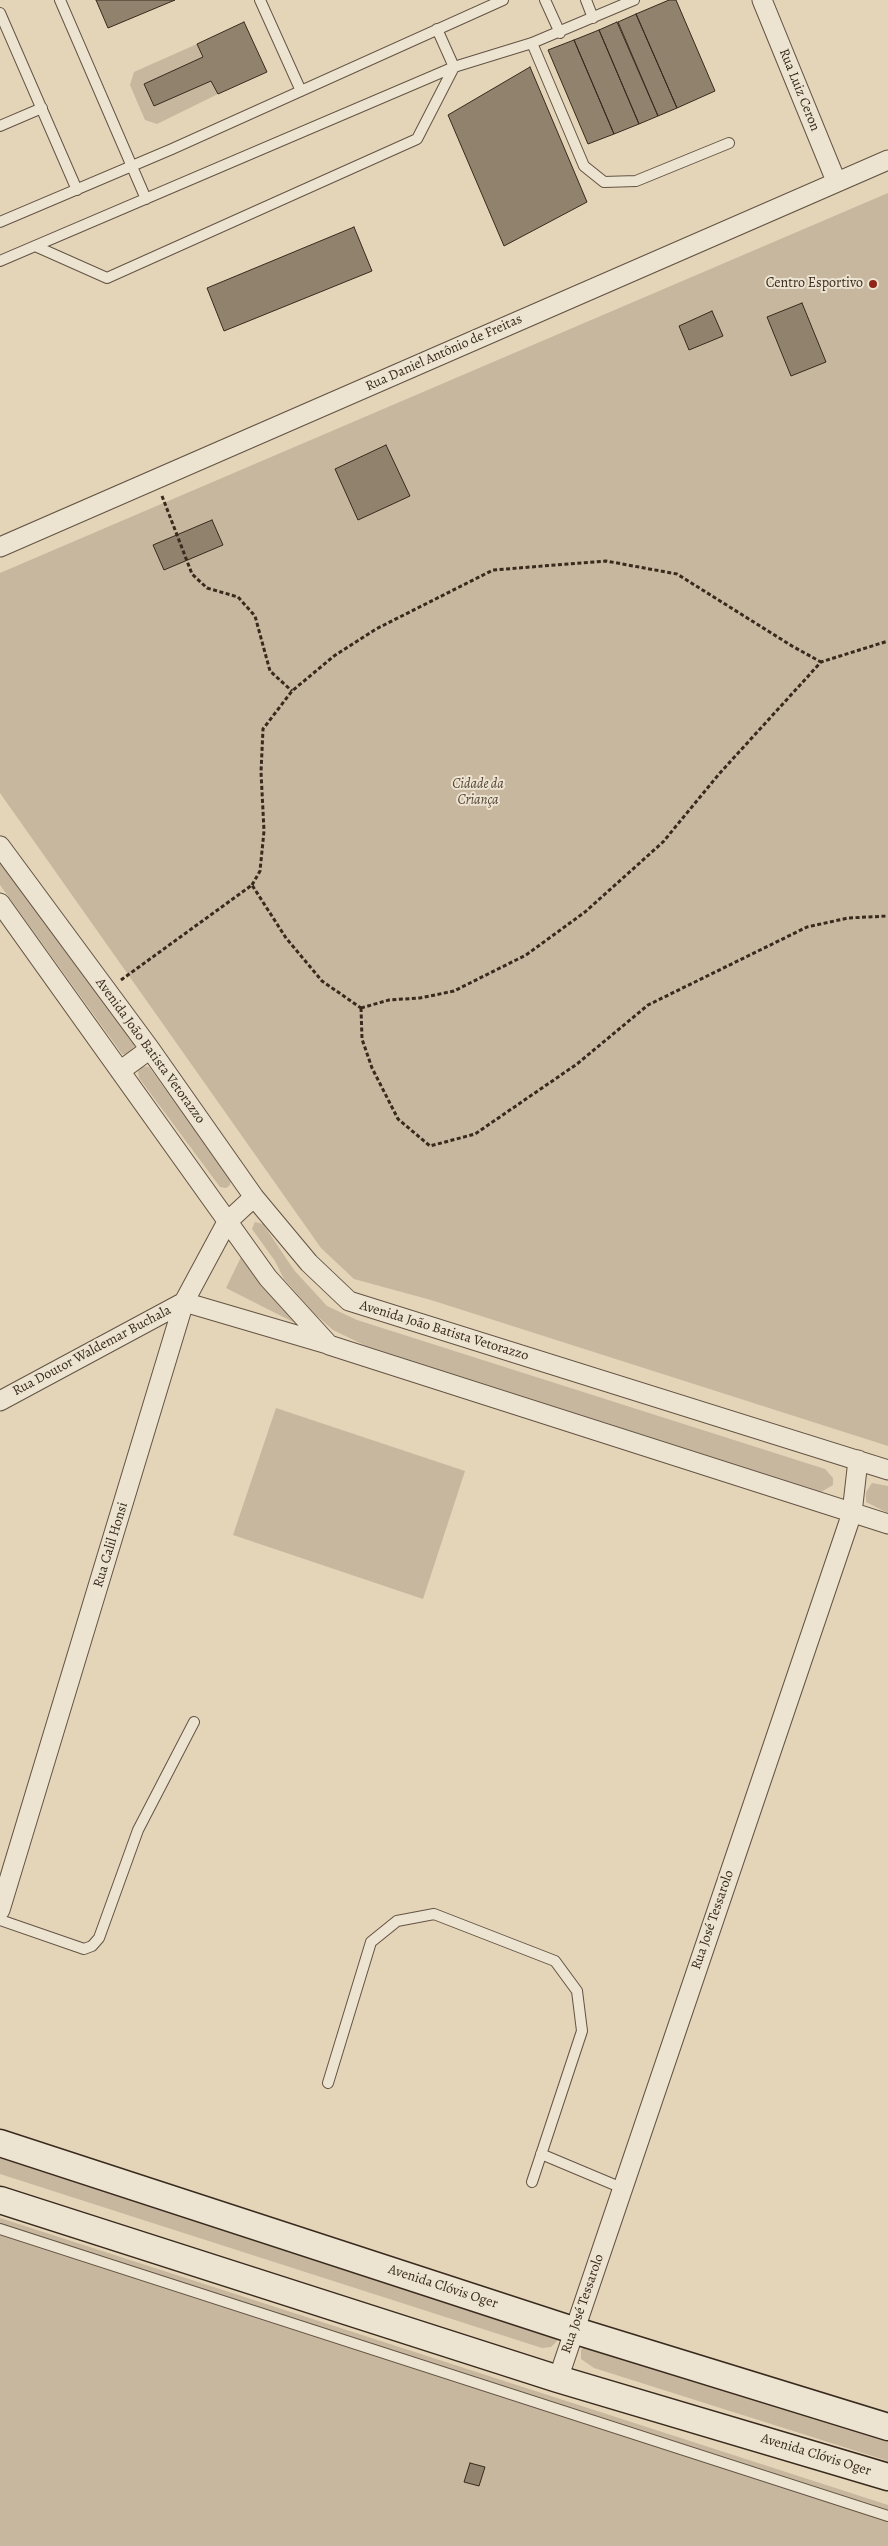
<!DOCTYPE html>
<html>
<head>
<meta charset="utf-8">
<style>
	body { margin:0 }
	canvas { display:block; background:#e4d4b8 }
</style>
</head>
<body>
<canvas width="888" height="2546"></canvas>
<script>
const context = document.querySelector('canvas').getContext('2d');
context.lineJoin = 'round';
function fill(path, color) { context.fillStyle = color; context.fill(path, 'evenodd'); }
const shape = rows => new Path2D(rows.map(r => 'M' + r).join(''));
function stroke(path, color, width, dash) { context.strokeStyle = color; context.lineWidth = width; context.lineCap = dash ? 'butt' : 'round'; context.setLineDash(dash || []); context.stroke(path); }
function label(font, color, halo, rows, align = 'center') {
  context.font = font + ' Alegreya,serif'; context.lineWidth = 4; context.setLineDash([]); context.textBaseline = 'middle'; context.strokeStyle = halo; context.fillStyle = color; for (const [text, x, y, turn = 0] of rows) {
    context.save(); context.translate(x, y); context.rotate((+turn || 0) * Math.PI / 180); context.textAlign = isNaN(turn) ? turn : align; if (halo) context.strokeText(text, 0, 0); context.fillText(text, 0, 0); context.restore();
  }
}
const green = shape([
	[197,44,218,94,157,124,145,120,130,85,134,72],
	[888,193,888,1446,431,1300,354,1279,321,1248,0,793,0,573],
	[0,858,133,1041,135,1046,127,1055,122,1054,0,885],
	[142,1066,149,1067,231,1179,230,1185,226,1188,220,1187,139,1078,138,1071],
	[255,1222,263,1224,294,1270,327,1306,357,1320,825,1469,833,1478,833,1485,821,1492,364,1345,333,1330,315,1314,284,1279,275,1261,252,1229],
	[243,1253,305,1328,226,1288],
	[276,1408,465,1471,423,1599,233,1535],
	[872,1483,888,1486,888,1513,866,1502,866,1492],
	[0,2152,556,2334,557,2341,551,2347,542,2348,0,2174],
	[0,2218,888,2505,888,2546,0,2546],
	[589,2342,888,2437,888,2461,594,2368,581,2359,581,2350]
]);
const building = shape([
	[96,0,175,0,108,28,96,0],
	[669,0,676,0,715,91,677,108,636,14,669,0],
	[636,14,677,108,658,116,618,22,636,14],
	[244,22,267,72,218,94,211,81,154,106,144,84,203,57,197,44,244,22],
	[617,22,658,116,639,124,599,30,617,22],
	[599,30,639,124,614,134,574,40,599,30],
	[574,40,614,134,588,144,548,50,574,40],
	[530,67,587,202,504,246,448,115,530,67],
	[354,227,372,271,224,331,207,288,354,227],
	[802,303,826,362,791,376,767,317,802,303],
	[712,311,723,336,689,350,679,326,712,311],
	[386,445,410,496,358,520,335,469,386,445],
	[212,520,223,545,164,570,153,545,212,520],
	[470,2463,485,2467,479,2486,464,2482,470,2463]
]);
const path = shape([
	[162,496,192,574,207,588,238,597,255,616,270,671,292,691],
	[252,885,260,871,264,831,261,772,263,729,292,691,334,656,376,629,493,570,606,561,677,574,792,646,821,662],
	[121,980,252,885,286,938,322,981,361,1008],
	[361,1008,362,1039,372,1068,398,1119,430,1146,475,1134,577,1064,648,1005,807,927,848,918,888,916],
	[361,1008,389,1000,420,998,454,991,526,955,585,912,663,842,719,774,821,662,888,641]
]);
const lane = shape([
	[60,0,146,199],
	[260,0,301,91],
	[545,0,560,33],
	[586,0,593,18],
	[0,13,77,190],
	[532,43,584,166,604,182,636,181,729,143],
	[0,126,42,108],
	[0,222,172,149,503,0],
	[35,246,107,278,417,139,454,67,437,29],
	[0,261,454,67,532,43,634,0],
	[0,1920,84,1949,92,1946,99,1938,138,1830,194,1722],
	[328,2083,371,1942,397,1921,434,1914,555,1961,577,1991,582,2031,532,2182],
	[541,2154,622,2188],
	[0,2229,888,2516]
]);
const street = shape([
	[762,0,836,181],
	[0,547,888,160],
	[0,846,150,1049,254,1197,309,1263,349,1301,888,1470],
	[0,903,268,1278,329,1345,888,1524],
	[120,1071,150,1049],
	[0,1401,184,1302,327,1344],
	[0,1910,184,1302,227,1222,254,1197],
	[558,2379,852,1513,858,1460]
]);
const secondary = shape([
	[0,2143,573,2330,888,2427],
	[0,2200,558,2379,888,2477]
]);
const markers = [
	[873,284,5,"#8f2418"]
];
const streetNames = [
	["Rua Luiz Ceron",799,90,68],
	["Rua Daniel Antônio de Freitas",444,353,-24],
	["Avenida João Batista Vetorazzo",150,1051,54],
	["Avenida João Batista Vetorazzo",444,1331,17],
	["Rua Doutor Waldemar Buchala",92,1351,-28],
	["Rua Calil Honsi",111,1545,-73],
	["Rua José Tessarolo",713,1920,-71],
	["Avenida Clóvis Oger",443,2287,18],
	["Rua José Tessarolo",583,2304,-71],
	["Avenida Clóvis Oger",816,2455,17]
];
const poiNames = [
	["Centro Esportivo",863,284]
];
const parkNames = [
	["Cidade da",478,785],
	["Criança",478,801]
];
fill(green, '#c7b79e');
fill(building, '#91826e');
stroke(building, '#382a1d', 1);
stroke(lane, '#635444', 12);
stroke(street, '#635444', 21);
stroke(secondary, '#382a1d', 29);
stroke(path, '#382a1d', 3, [4, 2.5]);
stroke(lane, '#ede3d1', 10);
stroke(street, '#ede3d1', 19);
stroke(secondary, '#ede3d1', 26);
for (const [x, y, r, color] of markers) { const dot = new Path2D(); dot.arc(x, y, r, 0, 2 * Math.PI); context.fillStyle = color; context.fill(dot); stroke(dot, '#ede3d1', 2); }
label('14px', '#382a1d', '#ede3d1', streetNames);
label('14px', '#382a1d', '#ede3d1', poiNames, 'right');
label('italic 14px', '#554637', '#ede3d1', parkNames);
</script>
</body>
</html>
